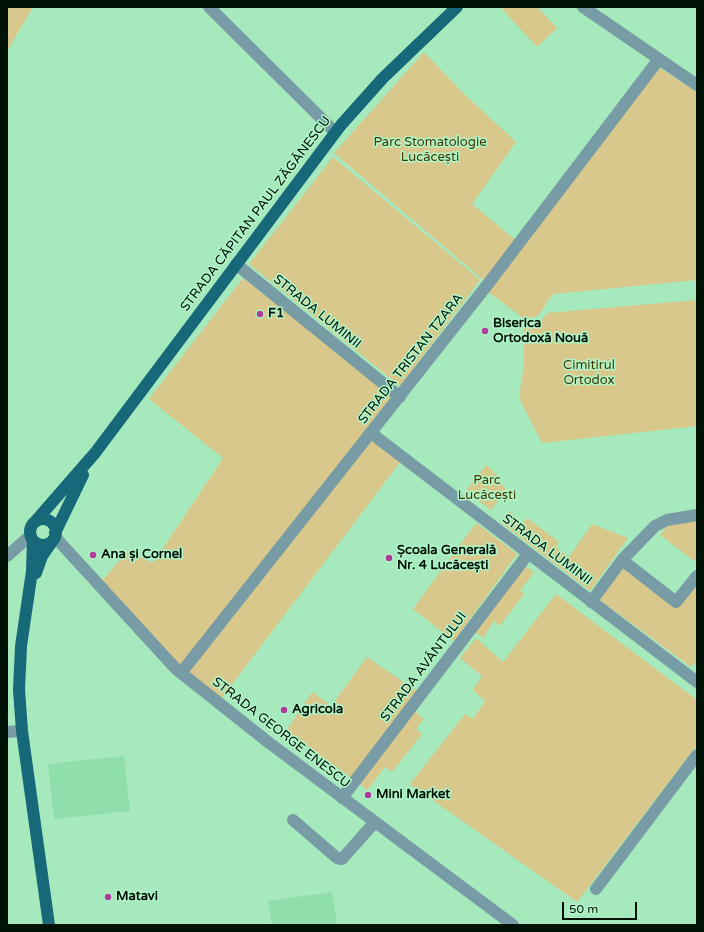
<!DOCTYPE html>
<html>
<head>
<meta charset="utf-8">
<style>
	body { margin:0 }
	#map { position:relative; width:704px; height:932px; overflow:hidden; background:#a5e9bc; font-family:"Varela Round",sans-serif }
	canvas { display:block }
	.frame { position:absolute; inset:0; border:8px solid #001205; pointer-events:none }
	.scale { position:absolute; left:562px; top:902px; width:75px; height:18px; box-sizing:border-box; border:2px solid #001205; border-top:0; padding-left:5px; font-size:12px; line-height:14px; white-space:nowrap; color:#001205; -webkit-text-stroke:3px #b1f6c9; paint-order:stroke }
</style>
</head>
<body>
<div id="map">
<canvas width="704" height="932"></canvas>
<div class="frame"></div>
<div class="scale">50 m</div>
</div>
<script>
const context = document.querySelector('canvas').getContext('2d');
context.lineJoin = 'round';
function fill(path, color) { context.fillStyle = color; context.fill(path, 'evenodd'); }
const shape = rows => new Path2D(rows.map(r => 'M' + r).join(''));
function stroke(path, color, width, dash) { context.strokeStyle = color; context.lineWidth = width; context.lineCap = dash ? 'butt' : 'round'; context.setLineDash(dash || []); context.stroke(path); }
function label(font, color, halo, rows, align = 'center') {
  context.font = font + ' "Varela Round",sans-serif'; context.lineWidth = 3; context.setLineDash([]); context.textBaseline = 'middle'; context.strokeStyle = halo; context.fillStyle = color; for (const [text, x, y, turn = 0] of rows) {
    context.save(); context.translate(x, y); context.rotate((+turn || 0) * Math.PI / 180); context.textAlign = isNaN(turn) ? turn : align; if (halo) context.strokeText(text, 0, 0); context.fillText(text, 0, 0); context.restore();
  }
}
const built = shape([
	[124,756,130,811,54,819,48,764],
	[332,892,337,925,272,925,268,901]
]);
const green = shape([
	[7,7,33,7,7,51],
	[504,7,537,7,557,28,537,47,502,9],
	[424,52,462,92,516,142,472,204,519,243,488,284,334,153],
	[655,65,697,92,697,280,553,294,538,316,524,319,486,290],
	[333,157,480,280,400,386,249,264],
	[243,278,392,396,181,667,100,583,128,551,153,563,223,458,149,399],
	[697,300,697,426,542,443,519,398,524,365,523,323,541,321,547,313],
	[370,438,401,461,221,699,187,671],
	[486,465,497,475,506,490,491,510,466,491],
	[509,511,522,523,527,518,559,542,556,547,569,557,592,524,628,538,590,591,500,522],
	[697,517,697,557,694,561,660,535,669,523],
	[476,523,517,554,454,641,413,609],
	[524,565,534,572,520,591,524,594,500,626,494,621,483,638,474,631],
	[623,565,677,605,697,581,697,660,691,667,597,598],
	[556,594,697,700,697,745,577,902,410,784,465,714,473,719,485,701,473,690,482,676,460,658,476,638,503,662],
	[367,657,418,692,353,779,286,731,312,692,331,706],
	[414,711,424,719,416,729,422,734,392,772,385,767,367,790,359,783]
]);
const minor = shape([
	[209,7,335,132],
	[583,7,697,85],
	[236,264,400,397],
	[371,433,697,682],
	[55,537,176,669,268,742,513,925],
	[7,556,31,535],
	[622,560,655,526,667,520,697,515],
	[591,602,622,560,676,602,697,576],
	[181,673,488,284,659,59],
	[7,732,22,731],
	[342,798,528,554],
	[293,820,337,858,342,859,375,822],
	[596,889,697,755]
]);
const major = shape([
	'30 532a13 13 0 1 1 26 0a13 13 0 1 1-26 0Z',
	[34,523,95,453,341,125,383,78,457,7],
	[55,533,83,475],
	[33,540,32,571,21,646,19,690,22,731,49,925],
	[36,573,42,556,53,540]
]);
const markers = [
	[260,314,4,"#ae3d9a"],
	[485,331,4,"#ae3d9a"],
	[93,555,4,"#ae3d9a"],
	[389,558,4,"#ae3d9a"],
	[284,710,4,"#ae3d9a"],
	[368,795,4,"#ae3d9a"],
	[108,897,4,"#ae3d9a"]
];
const parkNames = [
	["Parc Stomatologie",430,143],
	["Lucăcești",430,158],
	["Cimitirul",589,366],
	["Ortodox",589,381],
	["Parc",487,481],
	["Lucăcești",487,496]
];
const streetNames = [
	["STRADA CĂPITAN PAUL ZĂGĂNESCU",256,214,-53],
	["STRADA LUMINII",317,312,39],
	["STRADA TRISTAN TZARA",411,359,-52],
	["STRADA LUMINII",547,550,37],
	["STRADA AVÂNTULUI",424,667,-53],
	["STRADA GEORGE ENESCU",281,733,38]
];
const poiNames = [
	["F1",268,314],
	["Biserica",493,324],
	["Ortodoxă Nouă",493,339],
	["Școala Generală",397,551],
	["Nr. 4 Lucăcești",397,566],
	["Ana și Cornel",101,555],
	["Agricola",292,710],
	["Mini Market",376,795],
	["Matavi",116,897]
];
fill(built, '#91dead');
fill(green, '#d8c88c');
stroke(minor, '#789ca5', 12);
stroke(major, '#17697a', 12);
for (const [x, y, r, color] of markers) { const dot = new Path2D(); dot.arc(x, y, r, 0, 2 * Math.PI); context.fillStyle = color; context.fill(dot); stroke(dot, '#b1f6c9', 1.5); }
label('13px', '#433700', '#b1f6c9', parkNames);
label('13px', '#001205', '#b1f6c9', streetNames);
label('bold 13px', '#001205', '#b1f6c9', poiNames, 'left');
</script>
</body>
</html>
